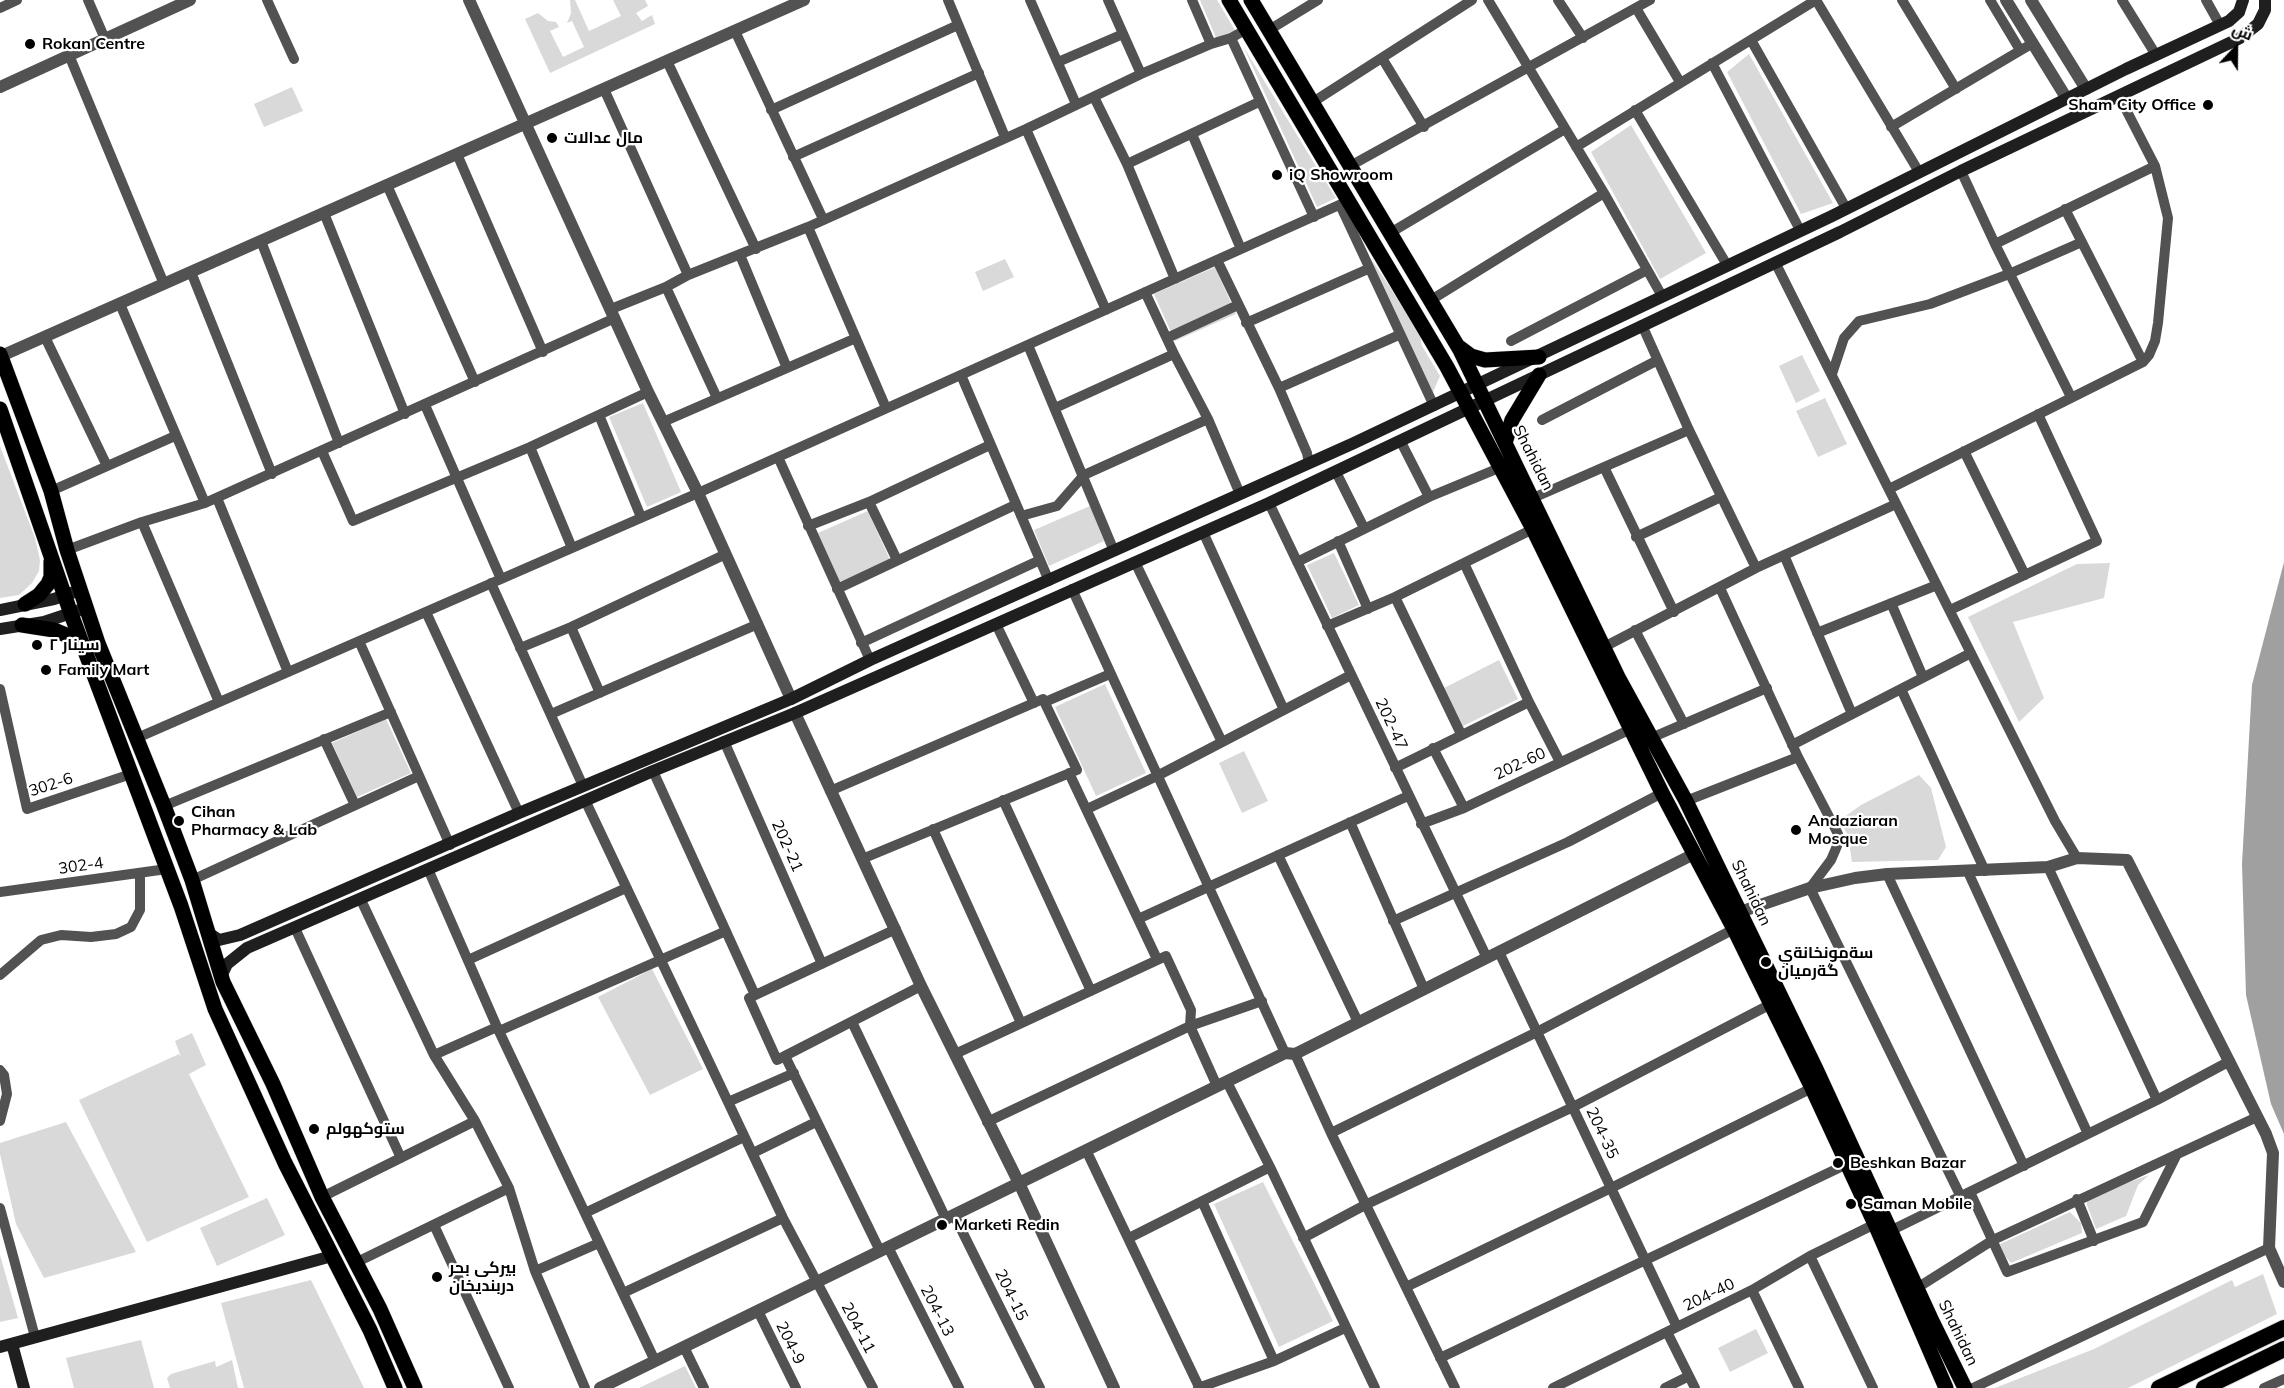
<!DOCTYPE html>
<html>
<head>
<meta charset="utf-8">
<style>
	body { margin:0 }
	#map { position:relative; width:2284px; height:1388px; overflow:hidden; background:#fff; font-family:Mulish,Cairo,sans-serif }
	canvas { display:block }
	.north { position:absolute; left:2206px; top:18px; width:60px; height:60px; -webkit-text-stroke:4px #fff; paint-order:stroke; rotate:22deg; font-size:16px; font-weight:700; line-height:24px; text-align:center; color:#000 }
	.north::after { content:''; display:block; margin:auto; width:21px; height:27px; background:#000; clip-path:polygon(50% 0,100% 100%,50% 72%,0 100%) }
</style>
</head>
<body>
<div id="map">
<canvas width="2284" height="1388"></canvas>
<div class="north">ش</div>
</div>
<script>
const context = document.querySelector('canvas').getContext('2d');
context.lineJoin = 'round';
function fill(path, color) { context.fillStyle = color; context.fill(path, 'evenodd'); }
const shape = rows => new Path2D(rows.map(r => 'M' + r).join(''));
function stroke(path, color, width, dash) { context.strokeStyle = color; context.lineWidth = width; context.lineCap = dash ? 'butt' : 'round'; context.setLineDash(dash || []); context.stroke(path); }
function label(font, color, halo, rows, align = 'center') {
  context.font = font + ' Mulish,Cairo,sans-serif'; context.lineWidth = 4.5; context.setLineDash([]); context.textBaseline = 'middle'; context.strokeStyle = halo; context.fillStyle = color; for (const [text, x, y, turn = 0] of rows) {
    context.save(); context.translate(x, y); context.rotate((+turn || 0) * Math.PI / 180); context.textAlign = isNaN(turn) ? turn : align; if (halo) context.strokeText(text, 0, 0); context.fillText(text, 0, 0); context.restore();
  }
}
const green = shape([
	[570,0,575,0,589,31,621,16,613,0,645,0,648,6,636,13,642,21,652,15,655,24,550,73,525,19,538,13,548,21,556,22,559,27,550,31,563,57,584,47,572,21,567,23,571,13],
	[1200,0,1217,0,1236,32,1217,40],
	[1243,46,1311,158,1336,198,1317,207],
	[1749,54,1833,203,1801,214,1727,72],
	[292,87,303,111,264,127,254,104],
	[1631,125,1706,253,1660,279,1591,152],
	[1370,257,1419,331,1422,346,1440,376,1433,392],
	[1005,259,1014,277,983,291,975,272],
	[1215,267,1236,314,1175,341,1154,294],
	[1802,355,1820,391,1796,403,1779,366],
	[1825,398,1847,444,1818,457,1796,411],
	[643,403,681,492,647,507,609,417],
	[0,446,35,538,40,560,39,571,32,583,19,595,0,598],
	[1090,506,1104,541,1049,566,1034,530],
	[868,511,890,560,840,582,818,533],
	[1334,553,1359,605,1332,618,1307,565],
	[2110,563,2104,598,2013,622,2044,698,2019,722,1968,617,2077,564],
	[1499,660,1518,699,1463,726,1444,688],
	[1105,684,1146,773,1096,796,1055,707],
	[386,719,411,773,357,797,332,743],
	[1244,751,1268,801,1242,813,1219,763],
	[1919,775,1931,788,1946,847,1938,860,1852,862,1848,836,1840,820,1861,805],
	[652,969,703,1069,650,1095,598,997],
	[192,1033,206,1065,189,1074,249,1197,147,1242,79,1100,179,1054,181,1057,175,1041],
	[66,1122,136,1252,44,1278,16,1224,0,1154,0,1143],
	[2149,1175,2138,1185,2126,1216,2096,1229,2087,1205,2087,1197],
	[1263,1182,1333,1321,1279,1347,1214,1204],
	[267,1198,285,1235,217,1266,200,1228],
	[2070,1212,2081,1223,2082,1233,2011,1263,2005,1256,2000,1244],
	[0,1255,18,1318,0,1322],
	[2263,1274,2277,1314,2128,1388,1995,1388,2094,1349,2232,1280,2235,1287],
	[311,1280,364,1388,244,1388,221,1303],
	[1756,1329,1768,1353,1730,1372,1718,1348],
	[141,1340,154,1388,74,1388,66,1358],
	[232,1360,238,1388,170,1388,167,1378,171,1374,215,1361,216,1367],
	[685,1366,696,1388,639,1388]
]);
const water = shape([
	[2284,562,2284,1134,2271,1104,2246,995,2242,864,2252,685]
]);
const minor = shape([
	[88,0,105,39],
	[267,0,294,59],
	[948,0,1005,137],
	[1030,0,1076,104],
	[1108,0,1141,74],
	[1192,0,1211,44],
	[1488,0,1604,193,1662,296],
	[1558,0,1583,38],
	[1816,0,1919,172],
	[1902,0,1956,89],
	[1990,0,2020,50],
	[2122,0,2156,55],
	[2206,0,2220,25],
	[0,8,17,0],
	[1636,8,1680,82],
	[1269,30,1318,0],
	[735,31,823,219],
	[1231,38,1314,217],
	[1751,40,1846,208],
	[69,55,164,284],
	[1382,58,1424,127],
	[667,61,756,249],
	[1058,62,1123,34],
	[1712,63,1800,230],
	[604,89,688,275],
	[1094,97,1127,164,1175,279],
	[1313,102,1472,0],
	[771,110,958,25],
	[1635,110,1727,265],
	[1891,127,2033,43],
	[1026,129,1106,310],
	[1192,134,1241,249],
	[1576,147,1816,0],
	[457,154,543,352],
	[793,157,979,73],
	[1127,164,1259,102],
	[1350,166,1650,0],
	[1961,171,1995,244,2071,397],
	[387,185,475,382],
	[1340,205,1434,406],
	[2065,209,2143,362],
	[324,213,405,414],
	[808,227,886,408],
	[1390,233,1565,129],
	[261,241,339,443],
	[1995,244,2155,166],
	[740,255,787,368],
	[1217,260,1279,388,1307,453,1309,463],
	[1775,262,2055,821,2077,858],
	[191,272,272,474],
	[666,287,717,398],
	[1145,292,1174,354,1208,419,1240,494],
	[1431,300,1604,193],
	[120,304,205,503],
	[611,309,666,287,688,275,808,227,1026,129,1141,74,1211,44,1231,38,1247,29],
	[1246,323,1368,269],
	[1642,325,1689,430,1756,568],
	[45,337,107,466],
	[1167,338,1238,305],
	[1511,341,1647,270],
	[1028,345,1114,551],
	[1832,374,1844,338,1859,321,1930,304,2009,274,2082,242],
	[961,375,1049,581],
	[1279,388,1399,335],
	[425,405,501,579],
	[1055,408,1174,354],
	[599,415,641,517],
	[1542,420,1656,361],
	[663,422,856,338],
	[1401,442,1429,497],
	[530,447,572,548],
	[322,451,353,521,530,447,648,392],
	[1964,451,2025,575],
	[778,457,870,660],
	[1604,467,1674,612],
	[1336,472,1364,528],
	[1889,489,2143,362,2149,355,2155,341,2158,323,2168,218,2155,166,2119,96],
	[51,491,175,436],
	[217,498,288,672],
	[1533,498,1689,430],
	[869,502,897,560],
	[1269,503,1487,958],
	[1021,516,1057,506,1084,475,1208,419],
	[142,522,219,702],
	[808,526,869,502,990,445],
	[1203,532,1284,710],
	[1636,537,1721,497],
	[1338,541,1368,609],
	[67,550,142,522,205,503,615,318],
	[1784,555,1852,714],
	[1135,562,1222,742],
	[1297,562,1429,497,1499,468],
	[1464,563,1529,702,1560,762],
	[491,583,583,786],
	[1720,588,1798,757,1838,834,1837,846,1831,860,1810,888,1961,1197],
	[837,589,1015,505],
	[1072,589,1285,1053],
	[1395,597,1461,734],
	[1891,603,1923,677],
	[1950,610,2097,541,2038,414],
	[426,612,519,813],
	[996,624,1034,703],
	[1327,626,1395,597,1533,529],
	[571,627,600,693],
	[1635,630,1684,724],
	[1817,633,1937,585],
	[359,641,450,845],
	[861,643,1040,560],
	[1604,647,1756,568,1896,504],
	[520,648,571,627,726,554],
	[0,689,27,809,131,774],
	[1901,689,1985,871],
	[1045,702,1110,674],
	[551,714,758,624],
	[137,738,698,493,1348,201],
	[1651,738,1767,688],
	[324,739,355,805],
	[724,741,822,964],
	[1792,745,1971,653],
	[1433,748,1464,808],
	[1395,768,1529,702],
	[653,771,755,995],
	[1069,773,1157,959],
	[830,791,1043,699,1077,770,862,859],
	[585,800,783,1218,873,1388],
	[1003,800,1091,991],
	[1686,801,1798,757],
	[164,806,391,712],
	[1087,809,1157,776,1351,675],
	[1350,822,1424,989],
	[1421,824,1464,808,1631,729],
	[933,829,1021,1023],
	[1278,855,1358,1022],
	[2048,867,2157,1100],
	[428,869,497,1027,655,1361],
	[1968,872,2088,1134],
	[1887,874,2024,1166],
	[192,880,419,776],
	[0,892,167,869],
	[361,900,434,1055,475,1121,509,1188,535,1271,585,1388],
	[1138,919,1408,796],
	[1393,921,1568,842,1662,793],
	[295,928,401,1158],
	[896,929,749,998,777,1060,921,986],
	[1499,952,1677,1327],
	[468,960,626,888],
	[0,975,41,940,61,935,91,937,116,934,131,927,140,910,140,873],
	[852,1022,946,1219],
	[499,1031,726,931],
	[955,1054,1166,956,1191,1010,1190,1026,1217,1086],
	[1295,1054,1331,1133,1455,1388],
	[434,1055,497,1027],
	[785,1056,880,1251],
	[0,1070,4,1075,7,1094,0,1121],
	[1227,1082,1270,1167,1375,1388],
	[728,1102,794,1073],
	[987,1122,1190,1026,1262,1001],
	[1331,1133,1537,1032,1734,929],
	[1086,1150,1199,1387],
	[753,1153,816,1122],
	[1970,1192,2007,1272,2143,1222,2177,1154],
	[322,1197,475,1121],
	[2077,1199,2094,1241],
	[1202,1201,1274,1361],
	[0,1208,35,1337],
	[585,1213,744,1137],
	[954,1215,1040,1388],
	[434,1225,509,1388],
	[1890,1231,2157,1100,2230,1061],
	[1129,1238,1270,1167],
	[1303,1238,1365,1205,1573,1107,1771,1004],
	[888,1247,959,1388],
	[1810,1256,1873,1388],
	[355,1263,509,1188],
	[535,1271,599,1243],
	[1406,1287,1611,1188,1812,1088],
	[1917,1288,1993,1240,2257,1117],
	[1752,1290,1799,1388],
	[623,1293,783,1218],
	[758,1311,796,1388],
	[1667,1332,1695,1388],
	[684,1347,704,1388],
	[1440,1358,1847,1164],
	[1198,1388,1274,1361,1345,1328],
	[1553,1388,1752,1290,1810,1256,1875,1224],
	[1665,1388,1689,1376],
	[1973,1388,2269,1248],
	[2264,1388,2284,1379]
]);
const tertiary = shape([
	[469,0,648,392,698,493,791,699],
	[2006,0,2067,99],
	[2031,0,2086,89],
	[0,87,190,0],
	[1,356,804,0],
	[795,713,921,986,1019,1183,1114,1388],
	[1740,912,1810,888,1855,878,1887,874,2048,867,2077,858,2127,860,2266,1134,2273,1153,2269,1248,2284,1282],
	[600,1388,1285,1053,1295,1054,1694,854]
]);
const secondary = shape([
	[0,610,54,599,80,590],
	[0,629,44,622,86,608],
	[210,934,219,940,240,935,519,813,791,699,870,660,1354,443,1832,216,2126,69,2229,21,2239,12,2243,0],
	[221,977,227,964,247,948,653,771,795,713,1269,503,1840,232,1961,171,2240,38,2258,24,2265,10,2265,0],
	[12,1344,24,1388],
	[0,1347,332,1256]
]);
const primary = shape([
	[1229,0,1447,367,1533,529,1662,793,1734,929,1812,1088,1875,1224,1946,1388],
	[1251,0,1460,350,1618,677,1686,801,1816,1069,1931,1319,1965,1388],
	[1459,347,1471,356,1485,360,1539,357],
	[0,354,51,491,67,550,98,643,164,806,192,880,223,982,273,1084,322,1197,380,1309,415,1388],
	[0,409,71,614,181,906,215,1009,285,1163,370,1330,395,1388],
	[1505,443,1512,420,1539,375],
	[25,604,39,595,48,584,51,577,51,561],
	[22,625,54,630,66,635,83,647]
]);
const trunk = shape([
	[2159,1388,2284,1328],
	[2204,1388,2284,1349]
]);
const markers = [
	[30,44,6,"#000"],
	[2208,105,6,"#000"],
	[552,138,6,"#000"],
	[1277,175,6,"#000"],
	[37,645,6,"#000"],
	[46,670,6,"#000"],
	[179,821,6,"#000"],
	[1796,830,6,"#000"],
	[1766,962,6,"#000"],
	[314,1129,6,"#000"],
	[1838,1163,6,"#000"],
	[1851,1204,6,"#000"],
	[942,1225,6,"#000"],
	[437,1277,6,"#000"]
];
const poiNames = [
	["Rokan Centre",42,44],
	["Sham City Office",2196,105,"right"],
	["مال عدالات",564,138],
	["iQ Showroom",1289,175],
	["سینار ٢",49,645],
	["Family Mart",58,670],
	["Cihan",191,812],
	["Pharmacy & Lab",191,830],
	["Andaziaran",1808,821],
	["Mosque",1808,839],
	["سةمونخانةي",1778,953],
	["گةرميان",1778,971],
	["ستوكهولم",326,1129],
	["Beshkan Bazar",1850,1163],
	["Saman Mobile",1863,1204],
	["Marketi Redin",954,1225],
	["بيركى بحر",449,1268],
	["دربنديخان",449,1286]
];
const streetNames = [
	["Shahidan",1533,458,63],
	["202-47",1391,724,65],
	["202-60",1520,764,-25],
	["302-6",51,785,-18],
	["202-21",787,846,66],
	["302-4",81,866,-8],
	["Shahidan",1751,893,64],
	["204-35",1602,1133,65],
	["204-15",1011,1295,64],
	["204-40",1709,1295,-26],
	["204-13",937,1311,63],
	["204-11",858,1328,62],
	["Shahidan",1958,1333,64],
	["204-9",790,1343,64]
];
fill(green, '#d9d9d9');
fill(water, '#a0a0a0');
stroke(primary, '#dbdbdb', 16);
stroke(trunk, '#dbdbdb', 18);
stroke(minor, '#525252', 10);
stroke(tertiary, '#525252', 12);
stroke(secondary, '#1f1f1f', 12);
stroke(primary, '#000', 15);
stroke(trunk, '#000', 16);
for (const [x, y, r, color] of markers) { const dot = new Path2D(); dot.arc(x, y, r, 0, 2 * Math.PI); context.fillStyle = color; context.fill(dot); stroke(dot, '#fff', 2); }
label('bold 16px', '#000', '#fff', poiNames, 'left');
label('16px', '#000', '#fff', streetNames);
</script>
</body>
</html>
